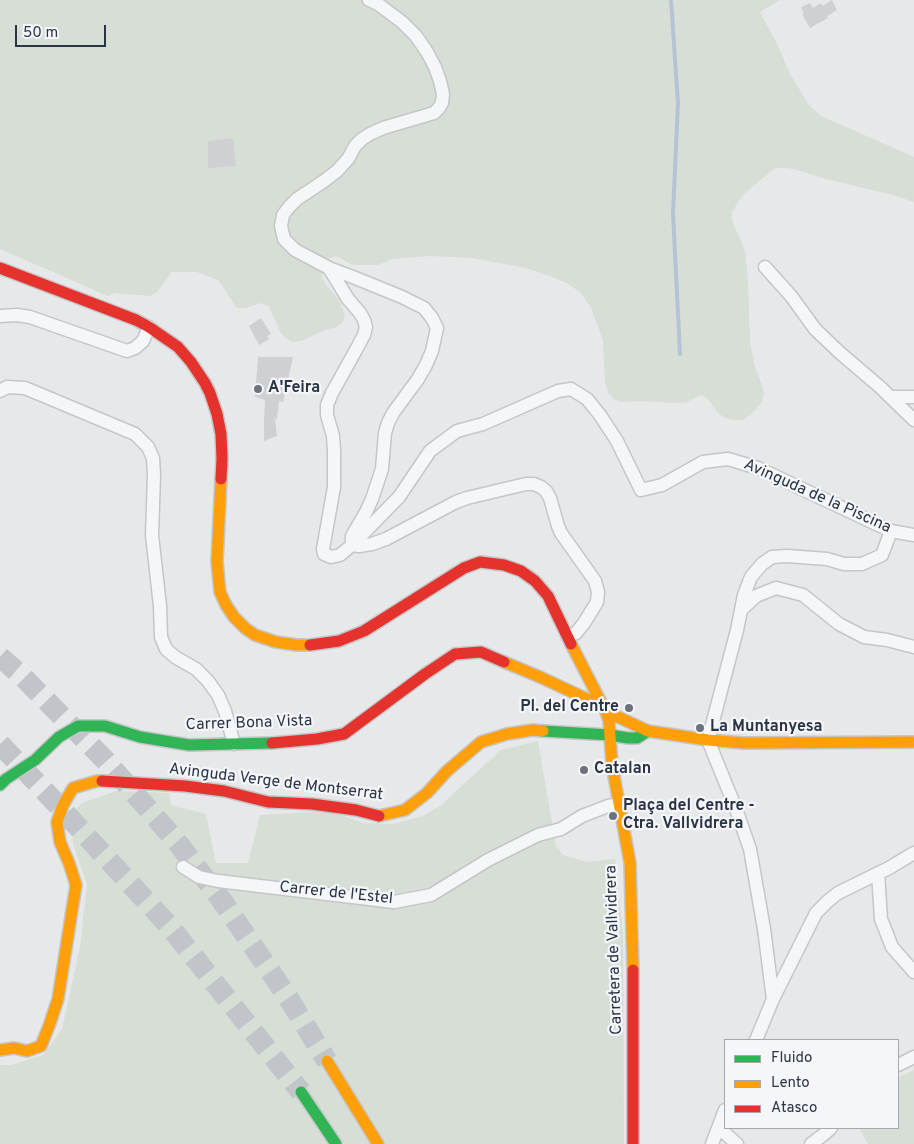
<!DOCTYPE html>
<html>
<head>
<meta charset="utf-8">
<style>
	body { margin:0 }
	#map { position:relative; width:914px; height:1144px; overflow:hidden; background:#e6e8ea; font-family:Overpass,sans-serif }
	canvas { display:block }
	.legend { position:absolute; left:724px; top:1039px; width:175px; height:90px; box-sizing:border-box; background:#f4f6f9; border:1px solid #a4a8b1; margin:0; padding:6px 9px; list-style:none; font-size:15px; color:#2b3445 }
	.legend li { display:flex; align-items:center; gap:10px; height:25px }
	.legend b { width:25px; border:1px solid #a4a8b1 }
	.scale { position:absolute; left:15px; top:25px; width:91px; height:22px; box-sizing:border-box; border:2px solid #2b3445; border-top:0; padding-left:6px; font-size:15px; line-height:18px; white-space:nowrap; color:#2b3445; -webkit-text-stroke:4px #f4f6f9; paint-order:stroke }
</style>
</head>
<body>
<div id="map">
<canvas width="914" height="1144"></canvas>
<ul class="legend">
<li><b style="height:6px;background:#30b455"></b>Fluido</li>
<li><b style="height:6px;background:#ff9f0a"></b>Lento</li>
<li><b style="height:6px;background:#e5322d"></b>Atasco</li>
</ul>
<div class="scale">50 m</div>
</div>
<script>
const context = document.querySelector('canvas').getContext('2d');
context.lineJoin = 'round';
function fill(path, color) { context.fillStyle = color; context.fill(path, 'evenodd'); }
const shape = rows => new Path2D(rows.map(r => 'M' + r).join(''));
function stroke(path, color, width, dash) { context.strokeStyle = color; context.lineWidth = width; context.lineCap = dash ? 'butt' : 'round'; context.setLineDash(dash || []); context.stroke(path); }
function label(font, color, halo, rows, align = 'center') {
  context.font = font + ' Overpass,sans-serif'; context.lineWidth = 4.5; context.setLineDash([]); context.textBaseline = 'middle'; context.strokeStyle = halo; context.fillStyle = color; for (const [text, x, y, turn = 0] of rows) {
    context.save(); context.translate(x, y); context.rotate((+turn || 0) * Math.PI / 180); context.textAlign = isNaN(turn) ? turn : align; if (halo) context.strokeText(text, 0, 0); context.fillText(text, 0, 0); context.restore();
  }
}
const green = shape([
	[0,0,780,0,760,12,777,44,790,74,809,105,821,116,914,157,914,202,889,194,822,178,794,169,784,168,775,168,769,173,747,191,741,198,732,212,732,221,743,245,745,253,748,281,750,343,755,368,762,385,764,394,762,402,756,409,750,415,742,420,733,420,725,418,718,413,709,400,702,395,695,398,687,402,679,403,640,401,621,402,614,399,608,392,605,382,603,340,591,308,581,293,567,283,552,277,526,268,472,258,430,256,392,259,378,265,353,265,336,256,323,261,322,278,327,286,339,300,345,315,342,323,335,328,325,330,301,341,293,342,285,338,280,331,269,307,261,303,245,308,237,308,218,280,197,272,172,272,157,292,150,296,115,293,108,296,0,249],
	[538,741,556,846,563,855,587,862,615,859,623,934,624,1144,0,1144,0,1065,11,1065,43,1055,62,1029,80,947,87,884,73,844,72,814,82,803,116,791,169,793,171,805,206,814,216,863,248,863,260,815,312,812,338,814,363,823,393,824,423,816,441,805,501,750],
	[914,1070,914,1144,868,1144,859,1128,898,1128,898,1080,901,1076]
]);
const stream = shape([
	[671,0,678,103,673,213,680,354]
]);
const building = shape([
	[832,0,837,10,827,16,828,18,810,28,802,14,804,13,801,7,810,3,813,8,821,3,822,6],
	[233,138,236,166,208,168,208,141],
	[261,318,271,334,267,336,269,339,259,345,249,326],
	[258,357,293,357,283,402,279,401,277,419,275,419,277,436,264,441,264,420,265,400,255,397]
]);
const highwayTunnel = shape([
	[0,657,21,675,106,761,177,842,223,902,289,999,327,1061],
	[0,744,55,802,171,928,301,1092]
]);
const street = shape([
	[765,267,791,296,815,329,839,352,880,387,914,420],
	[329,268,348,299,360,313,364,320,366,327,364,335,357,348,332,393,327,405,327,415,333,436,334,450,334,487,323,549,324,554,331,557,340,555,352,545,399,497,430,451,457,431,483,424,558,391,571,389,587,399,600,415,617,441,641,490,662,485,703,462,728,459,758,468,891,531,914,535],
	[0,316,17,315,30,317,127,351,135,348,143,341,149,327],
	[0,391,7,387,25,388,135,434,148,447,153,458,154,475,152,535,160,606,161,637,166,649,175,657,196,669,208,681,218,695,225,711,234,744],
	[891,397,914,397],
	[352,542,352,536,366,512,372,499,382,469,385,433,388,423,393,413,418,379,426,365,432,351,437,328,432,318,424,308,402,297,353,277,329,268,295,250,284,239,281,226,283,215,289,207,297,199,324,181,337,171,348,159,355,146,362,139,370,134,383,128,434,113,439,108,442,103,443,94,440,81,435,67,427,52,416,36,402,22,378,4,369,0],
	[352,545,359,546,372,544,386,539,456,502,467,498,526,484,534,484,541,487,546,491,550,498,558,526,561,533,595,581,598,592,597,602,584,623,576,633,568,637],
	[741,610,756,596,776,588,803,595,839,624,864,637,887,640,914,647],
	[183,867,199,877,218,881,394,902,431,895,488,860,538,835,561,829,582,816,608,806,620,804],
	[878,873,881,919,892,947,914,972],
	[773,999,764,929,750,849,736,809,708,740,737,630,744,595,751,577,762,564,772,557,787,556,827,559,844,564,862,564,882,555,891,531],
	[756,1040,773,999,816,913,828,901,838,893,889,868,914,853],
	[898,1065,914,1057],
	[719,1128,737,1144],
	[712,1144,725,1110],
	[811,1144,823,1135,831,1128]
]);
const fast = shape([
	[543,731,610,735,628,738,637,738,648,731],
	[0,785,6,779,35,760,59,737,78,726,105,726,140,737,189,745,272,743],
	[301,1092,336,1144]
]);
const slow = shape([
	[221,479,217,562,220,592,226,605,234,617,245,628,255,635,276,642,297,645,310,645],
	[571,644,606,712,609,721,612,765,630,863,633,970],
	[504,662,540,677,604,707],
	[608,716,618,717,648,731,708,740,744,743,914,742],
	[379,816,405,810,427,793,447,771,481,742,507,734,533,730,543,731],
	[0,1050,14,1048,27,1051,41,1046,49,1026,58,999,76,885,69,863,60,842,57,822,63,805,73,788,97,781,102,781],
	[327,1061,378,1144]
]);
const jam = shape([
	[0,268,136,320,149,327,178,347,191,362,205,383,210,393,217,414,221,434,222,459,221,479],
	[310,645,339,641,364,631,464,568,480,562,504,565,521,571,535,581,548,596,571,644],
	[272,743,317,739,344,734,425,674,455,654,481,652,504,662],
	[102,781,185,786,224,791,268,802,312,804,356,810,379,816],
	[633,1144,633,970]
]);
const markers = [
	[258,389,5,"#6c737f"],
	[629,708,5,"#6c737f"],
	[700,728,5,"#6c737f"],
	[584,770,5,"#6c737f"],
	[613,816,5,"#6c737f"]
];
const poiNames = [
	["A'Feira",268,389],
	["Pl. del Centre",619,708,"right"],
	["La Muntanyesa",710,728],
	["Catalan",594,770],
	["Plaça del Centre -",623,807],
	["Ctra. Vallvidrera",623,825]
];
const streetNames = [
	["Avinguda de la Piscina",817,497,24],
	["Carrer Bona Vista",249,724,-2],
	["Avinguda Verge de Montserrat",276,783,7],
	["Carrer de l'Estel",336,894,6],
	["Carretera de Vallvidrera",615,950,-92]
];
fill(green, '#d6ded6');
stroke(stream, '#b4c4d5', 4);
fill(building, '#ced0d3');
stroke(highwayTunnel, '#c1c4c9', 21, [21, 11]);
stroke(street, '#c4c6c8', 15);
stroke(fast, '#c4c6c8', 14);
stroke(slow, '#c4c6c8', 14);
stroke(jam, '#c4c6c8', 14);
stroke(street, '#f5f6f7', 12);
stroke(fast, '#30b455', 11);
stroke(slow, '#ff9f0a', 11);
stroke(jam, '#e5322d', 11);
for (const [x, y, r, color] of markers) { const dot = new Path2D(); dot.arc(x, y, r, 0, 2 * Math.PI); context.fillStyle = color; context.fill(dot); stroke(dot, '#f4f6f9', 2); }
label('bold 16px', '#2b3445', '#f4f6f9', poiNames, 'left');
label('16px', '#2b3445', '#f4f6f9', streetNames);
</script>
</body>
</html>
